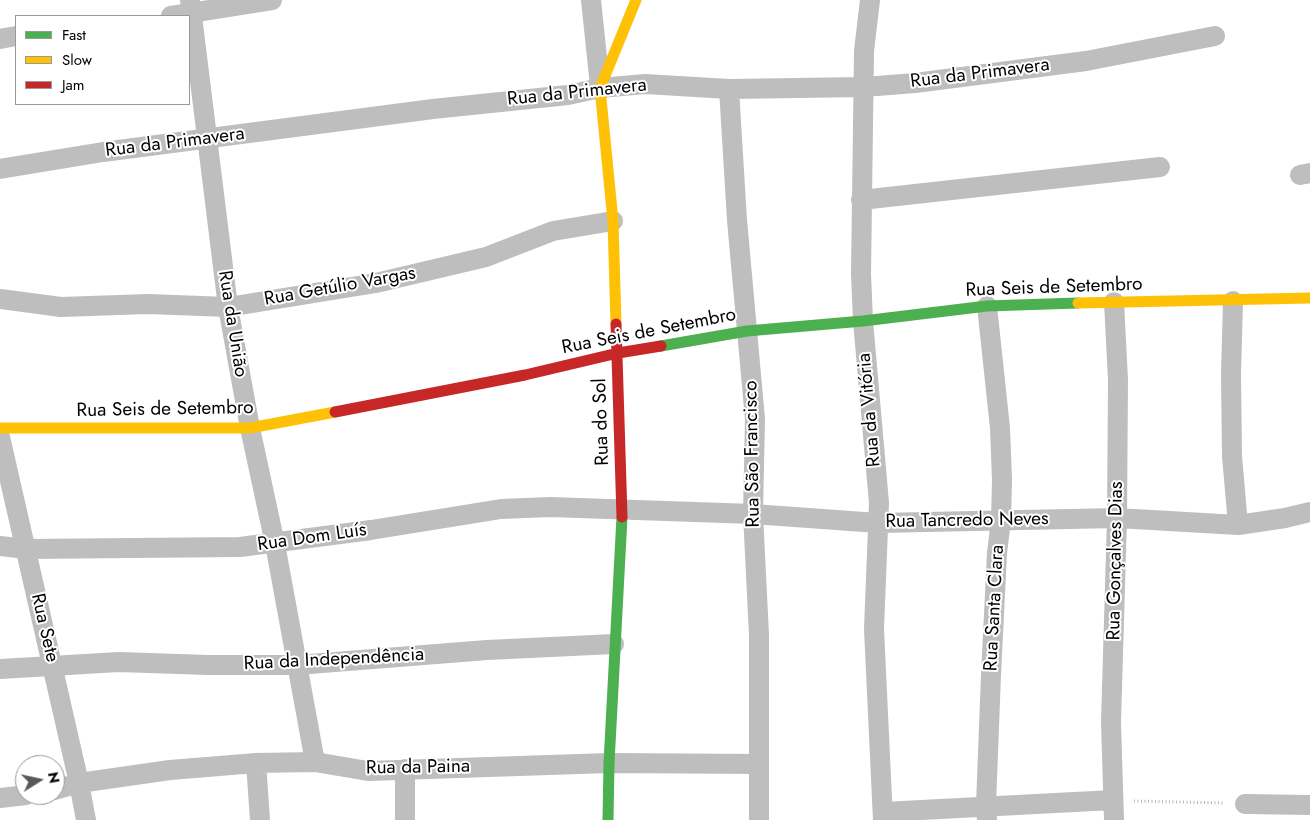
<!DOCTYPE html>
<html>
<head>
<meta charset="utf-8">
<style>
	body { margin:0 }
	#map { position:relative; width:1310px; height:820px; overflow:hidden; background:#fff; font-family:Jost,sans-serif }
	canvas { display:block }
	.legend { position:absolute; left:15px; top:15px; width:175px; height:90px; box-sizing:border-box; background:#fff; border:1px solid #999; margin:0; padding:6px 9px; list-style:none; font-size:15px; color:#000 }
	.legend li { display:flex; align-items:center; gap:10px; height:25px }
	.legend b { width:25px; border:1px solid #999 }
	.north { position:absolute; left:15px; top:755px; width:50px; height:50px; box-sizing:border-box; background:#fff; border:1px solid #999; border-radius:50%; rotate:80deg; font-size:14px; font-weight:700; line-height:20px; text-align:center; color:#000 }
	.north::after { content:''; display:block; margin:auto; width:18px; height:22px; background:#595959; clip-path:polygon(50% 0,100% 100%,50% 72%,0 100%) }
</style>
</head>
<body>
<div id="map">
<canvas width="1310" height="820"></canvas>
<ul class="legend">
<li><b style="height:6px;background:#4caf50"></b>Fast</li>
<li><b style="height:6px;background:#ffc107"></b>Slow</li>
<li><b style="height:6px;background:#c62828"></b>Jam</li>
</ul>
<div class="north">N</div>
</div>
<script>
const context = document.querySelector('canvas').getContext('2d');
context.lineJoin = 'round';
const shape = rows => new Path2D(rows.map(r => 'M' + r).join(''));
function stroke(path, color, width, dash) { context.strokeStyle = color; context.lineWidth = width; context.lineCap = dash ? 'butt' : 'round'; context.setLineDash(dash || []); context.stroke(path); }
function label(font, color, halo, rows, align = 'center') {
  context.font = font + ' Jost,sans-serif'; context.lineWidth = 4; context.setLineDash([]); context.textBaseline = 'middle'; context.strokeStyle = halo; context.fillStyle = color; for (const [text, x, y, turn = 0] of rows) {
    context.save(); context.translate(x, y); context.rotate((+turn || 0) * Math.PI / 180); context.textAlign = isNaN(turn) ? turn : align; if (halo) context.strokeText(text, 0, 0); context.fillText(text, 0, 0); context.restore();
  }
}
const path = shape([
	[1134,801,1225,803]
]);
const street = shape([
	[190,0,228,307,250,428,275,544,315,762],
	[591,0,600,86],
	[870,0,864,51,861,274,863,321,879,503,874,629,883,820],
	[171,16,272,0],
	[0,39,16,36],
	[729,89,737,220,755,419,753,514,759,635,759,820],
	[0,169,103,152,433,109,568,95,600,88,645,84,729,89,864,87,915,83,1086,61,1215,36],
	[1300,175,1310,173],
	[861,200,1160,167],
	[0,299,61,307,148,304,228,307,376,283,486,257,553,231,613,221],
	[1233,301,1231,374,1232,456,1238,525],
	[987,306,1000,428,1002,480,1001,520,997,553,991,675,986,805,987,820],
	[0,437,79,783,86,820],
	[0,546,26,549,240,547,371,530,501,509,550,507,753,514,878,523,1117,518,1238,525,1285,518,1310,512],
	[0,669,119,662,208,665,297,665,487,650,614,644],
	[256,763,260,820],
	[405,769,405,820],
	[55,790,79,783,170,770,256,763,315,762,368,771,609,763,759,764],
	[0,798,26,795],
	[1245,804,1310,805],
	[883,812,1113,800],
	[1114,820,1111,722,1117,518,1118,380,1114,302]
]);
const fast = shape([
	[661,346,747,331,863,321,987,306,1078,303],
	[608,820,609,763,622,517]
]);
const slow = shape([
	[1078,303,1310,298],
	[616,324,613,221,600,88,636,0],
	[0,428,250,428,335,412]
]);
const jam = shape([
	[616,324,622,517],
	[335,412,525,375,618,353,661,346]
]);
const streetNames = [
	["Rua da Primavera",980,74,-7],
	["Rua da Primavera",577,93,-6],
	["Rua da Primavera",175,143,-7],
	["Rua Getúlio Vargas",340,287,-10],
	["Rua Seis de Setembro",1054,288,-2],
	["Rua da União",232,324,81],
	["Rua Seis de Setembro",649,332,-11],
	["Rua Seis de Setembro",165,410,-1],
	["Rua da Vitória",870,410,-95],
	["Rua do Sol",602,422,-92],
	["Rua São Francisco",753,454,-91],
	["Rua Tancredo Neves",967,521,-1],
	["Rua Dom Luís",312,538,-8],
	["Rua Gonçalves Dias",1116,561,-89],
	["Rua Santa Clara",995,608,-87],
	["Rua Sete",44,628,77],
	["Rua da Independência",334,660,-3],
	["Rua da Paina",418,768,-1]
];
stroke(path, '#b8b8b8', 3, [1, 2.5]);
stroke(street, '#bebebe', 20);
stroke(fast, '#4caf50', 11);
stroke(slow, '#ffc107', 11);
stroke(jam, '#c62828', 11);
label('19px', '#000', '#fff', streetNames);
</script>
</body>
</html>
